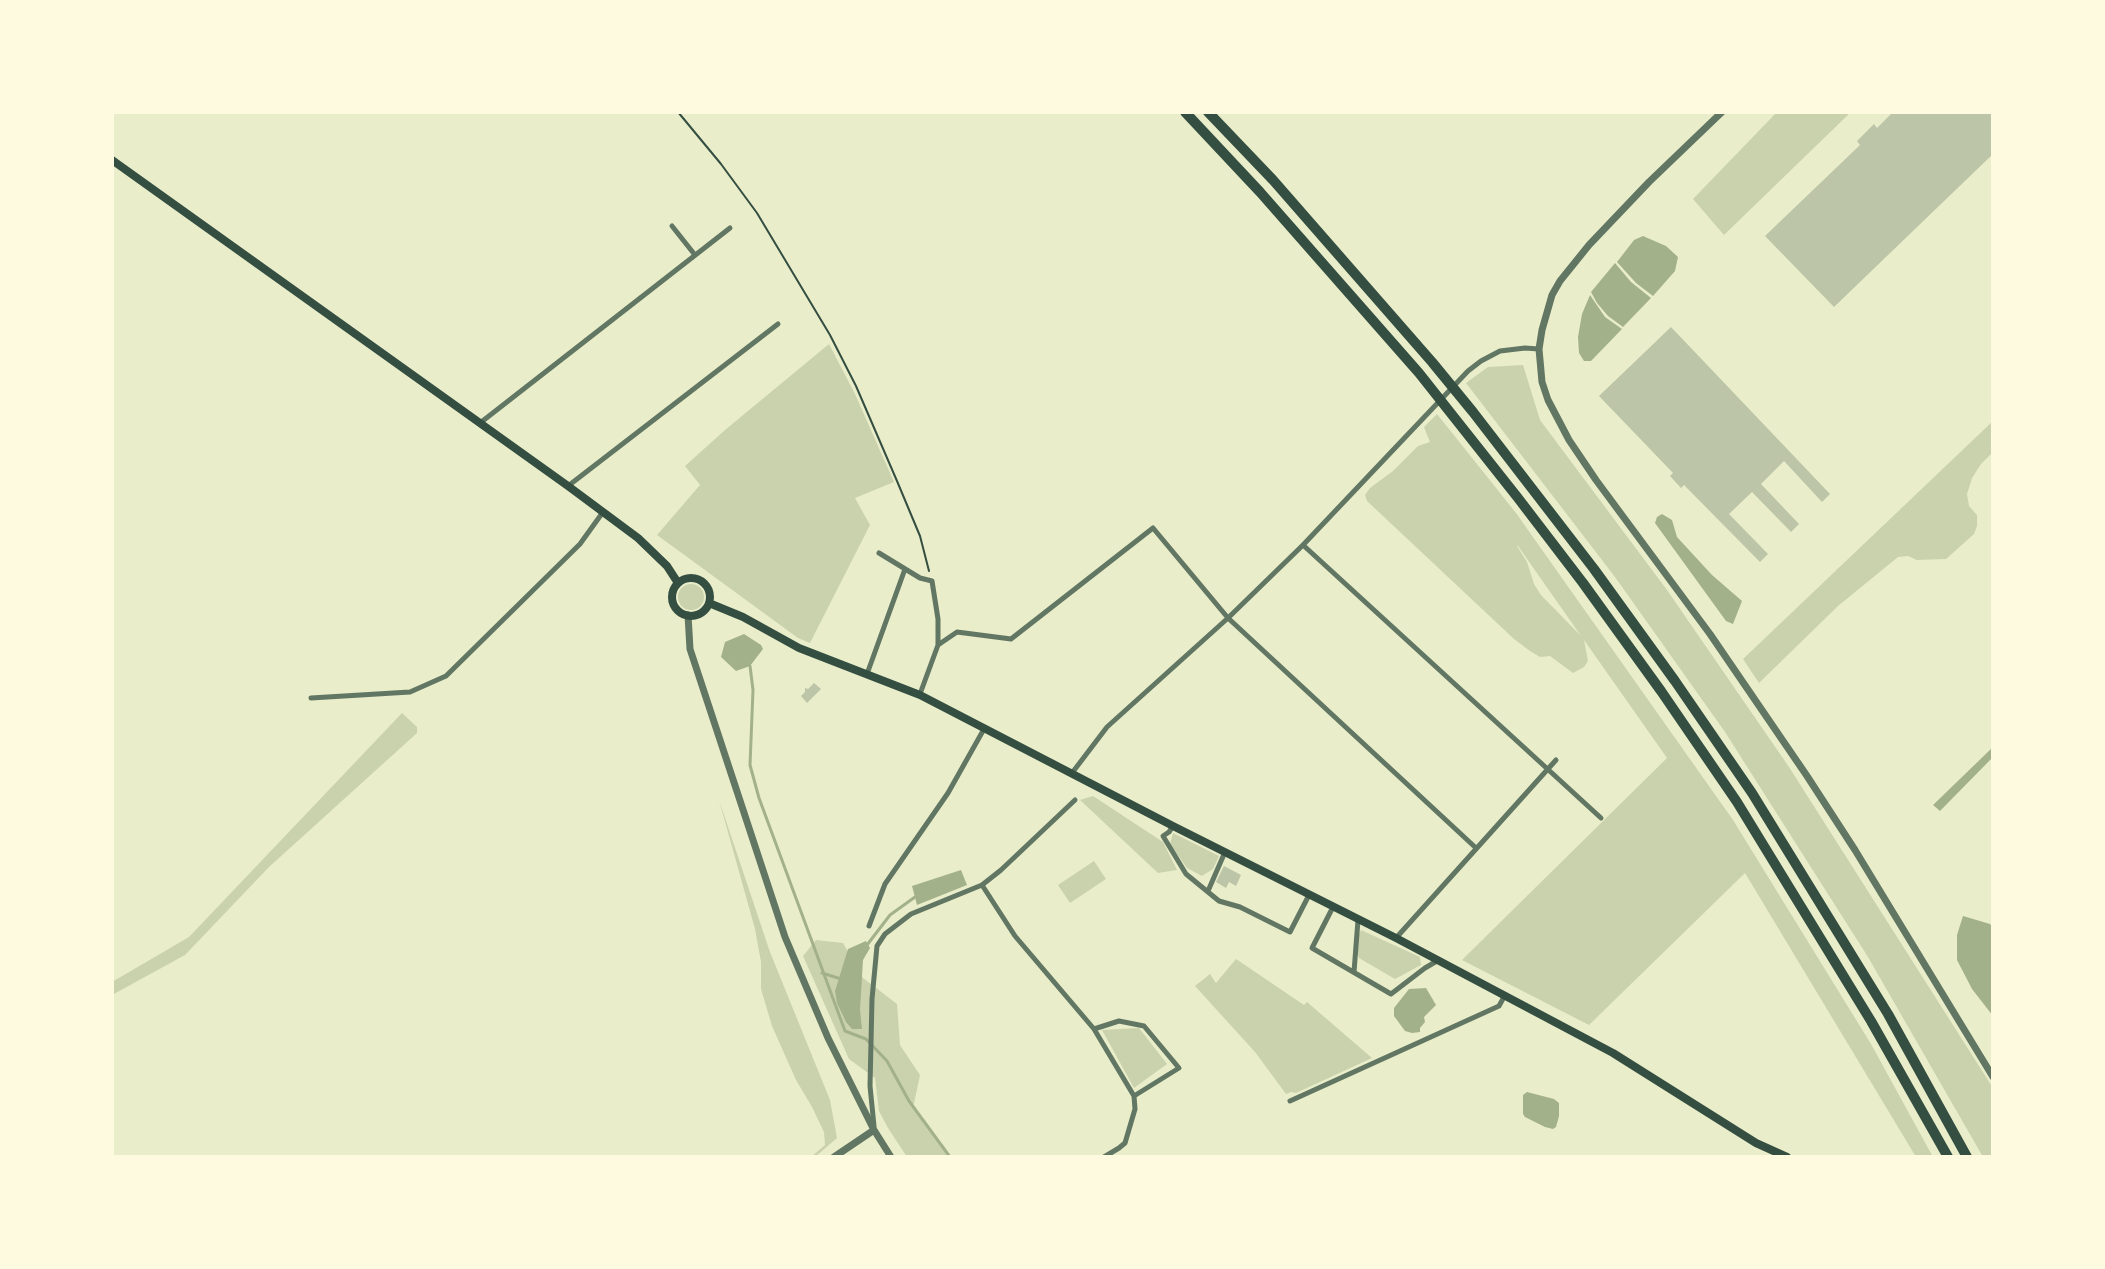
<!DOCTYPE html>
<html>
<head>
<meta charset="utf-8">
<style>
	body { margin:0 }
	#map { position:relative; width:2105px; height:1269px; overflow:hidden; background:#e9edc9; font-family:"Titillium Web",sans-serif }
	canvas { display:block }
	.frame { position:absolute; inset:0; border:114px solid #fefae0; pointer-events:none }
</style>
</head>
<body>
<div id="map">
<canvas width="2105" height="1269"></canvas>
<div class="frame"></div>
</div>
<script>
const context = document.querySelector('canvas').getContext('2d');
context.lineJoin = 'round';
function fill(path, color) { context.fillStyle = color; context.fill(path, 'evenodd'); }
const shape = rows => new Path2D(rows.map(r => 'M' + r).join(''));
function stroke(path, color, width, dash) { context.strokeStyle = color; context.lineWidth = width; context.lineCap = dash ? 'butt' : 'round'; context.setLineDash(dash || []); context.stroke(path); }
const green = shape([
	[1777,112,1851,112,1724,235,1693,199],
	[829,344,855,394,894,482,855,498,870,525,810,643,798,638,657,535,700,485,685,466,725,430],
	[1523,365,1540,420,1667,590,1789,767,1993,1088,1993,1157,1983,1157,1868,957,1725,732,1615,577,1466,383,1488,367],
	[1437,414,1516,513,1733,820,1871,1044,1933,1157,1916,1157,1745,873,1589,1025,1462,960,1667,758,1584,640,1588,661,1584,667,1573,673,1550,656,1540,657,1530,651,1514,639,1367,501,1365,495,1370,488,1393,471,1418,446,1430,442,1424,427],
	[1517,546,1518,546,1581,636,1541,595,1534,584,1527,562],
	[1993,421,1993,452,1981,464,1972,478,1967,494,1969,506,1977,515,1977,526,1974,534,1946,559,1917,560,1908,556,1898,557,1838,606,1759,683,1743,659],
	'678 597a13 13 0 1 1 26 0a13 13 0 1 1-26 0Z',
	[402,713,417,727,417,733,269,867,185,955,112,995,112,982,189,937],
	[1093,796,1163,842,1177,870,1158,873,1080,800],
	[719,800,770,952,830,1100,837,1138,815,1157,811,1157,825,1145,824,1132,812,1107,796,1080,772,1026,761,989,761,962,755,929],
	[1173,833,1219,856,1213,869,1202,876,1187,868,1170,844],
	[1094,861,1106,879,1070,903,1058,885],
	[1361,930,1420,957,1421,965,1395,979,1359,958,1356,948,1358,936],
	[816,940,843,943,863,978,897,1004,900,1045,920,1075,913,1108,951,1157,907,1157,888,1128,879,1111,875,1078,849,1059,803,956],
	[1236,959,1304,1005,1307,1002,1372,1058,1296,1093,1291,1092,1286,1094,1255,1052,1195,986,1210,974,1216,983],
	[1139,1028,1167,1064,1134,1088,1102,1030]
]);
const water = shape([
	[1643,236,1666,246,1678,257,1675,271,1653,296,1636,283,1617,262,1634,240],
	[1615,263,1631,282,1651,298,1623,327,1608,316,1597,303,1591,292],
	[1590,295,1605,317,1622,329,1591,361,1584,361,1579,353,1578,337,1582,314],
	[1662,514,1672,520,1677,537,1712,575,1742,601,1733,624,1726,621,1655,523,1657,517],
	[744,634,761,645,763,649,750,666,736,671,721,657,725,642],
	[1993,747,1993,757,1940,811,1933,805],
	[961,870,967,885,917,905,912,886],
	[1963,916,1990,924,1993,928,1993,1016,1972,989,1957,960,1957,935],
	[866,941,870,948,863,960,860,1010,862,1029,852,1029,846,1022,837,1003,835,991,848,949],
	[1426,988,1436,1005,1424,1017,1425,1022,1420,1028,1420,1032,1412,1033,1405,1031,1394,1016,1394,1008,1409,989],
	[1527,1092,1554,1099,1559,1103,1559,1116,1556,1127,1553,1129,1545,1127,1525,1117,1523,1114,1523,1095]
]);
const stream = shape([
	[750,666,753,690,750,765,759,798,845,1031,866,1039,887,1061,909,1101,950,1157],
	[867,945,890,915,915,897],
	[822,973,841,979]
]);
const building = shape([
	[1893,112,1993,112,1993,154,1834,307,1765,236,1860,145,1857,141,1874,124,1877,128],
	[1671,327,1830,494,1822,502,1784,461,1761,484,1799,524,1791,532,1752,492,1729,514,1768,554,1760,562,1684,485,1681,488,1670,476,1673,473,1599,396],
	[814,683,821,689,807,703,801,696,805,692,805,688,808,689],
	[1224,866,1241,875,1236,886,1229,882,1226,888,1216,882]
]);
const path = shape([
	[678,112,721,164,757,213,830,335,856,386,897,481,920,536,929,571]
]);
const minor = shape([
	[672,226,695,255],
	[480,423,730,228],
	[568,486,778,324],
	[1303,545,1601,818],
	[879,553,920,578,932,581,938,619,938,645,920,694],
	[938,645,957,632,1011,639,1153,528,1228,618,1476,848],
	[867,674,905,569],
	[311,698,410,692,446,676,580,544,603,512],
	[1072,773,1107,727,1228,618,1303,545,1468,371,1481,361,1500,351,1525,348,1539,349],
	[1173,826,1169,832,1163,836,1186,874,1219,901,1240,907,1290,932,1309,895],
	[982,885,1015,936,1094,1029,1134,1096,1135,1109,1125,1143,1119,1148,1104,1157],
	[1208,891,1225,852],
	[1333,907,1312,948,1391,994,1425,968,1437,961],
	[869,926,885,884,948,793,984,729],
	[1396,938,1556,760],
	[1354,972,1358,920],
	[1094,1029,1119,1021,1144,1026,1179,1068,1134,1096],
	[1290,1101,1499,1006,1505,995],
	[874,1126,870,1086,872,999,877,946,885,934,911,914,982,885,1001,870,1075,800]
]);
const tertiary = shape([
	[1722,112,1649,182,1589,245,1560,281,1552,295,1542,330,1539,349,1542,382,1548,400,1569,440,1596,480,1710,634,1807,776,1855,850,1993,1077],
	[688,615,690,649,785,937,828,1038,874,1130,891,1157],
	[834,1157,874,1130]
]);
const secondary = shape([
	[112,160,568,486,638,538,667,566,678,583],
	'672 597a19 19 0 1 1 38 0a19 19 0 1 1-38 0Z',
	[709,603,743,617,799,648,920,695,1173,826,1396,938,1613,1053,1756,1143,1787,1157]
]);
const motorway = shape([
	[1185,112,1260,192,1419,373,1518,498,1583,583,1661,691,1737,802,1871,1021,1948,1157],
	[1208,112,1273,180,1432,362,1473,412,1594,569,1675,681,1752,793,1888,1014,1967,1157]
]);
fill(green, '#cad2ad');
fill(water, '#a3b18a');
stroke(stream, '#a3b18a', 3);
fill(building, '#bcc5a7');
stroke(path, '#344e41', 2);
stroke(minor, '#617663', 5);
stroke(tertiary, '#617663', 7);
stroke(secondary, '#344e41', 8);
stroke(motorway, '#344e41', 10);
</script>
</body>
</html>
